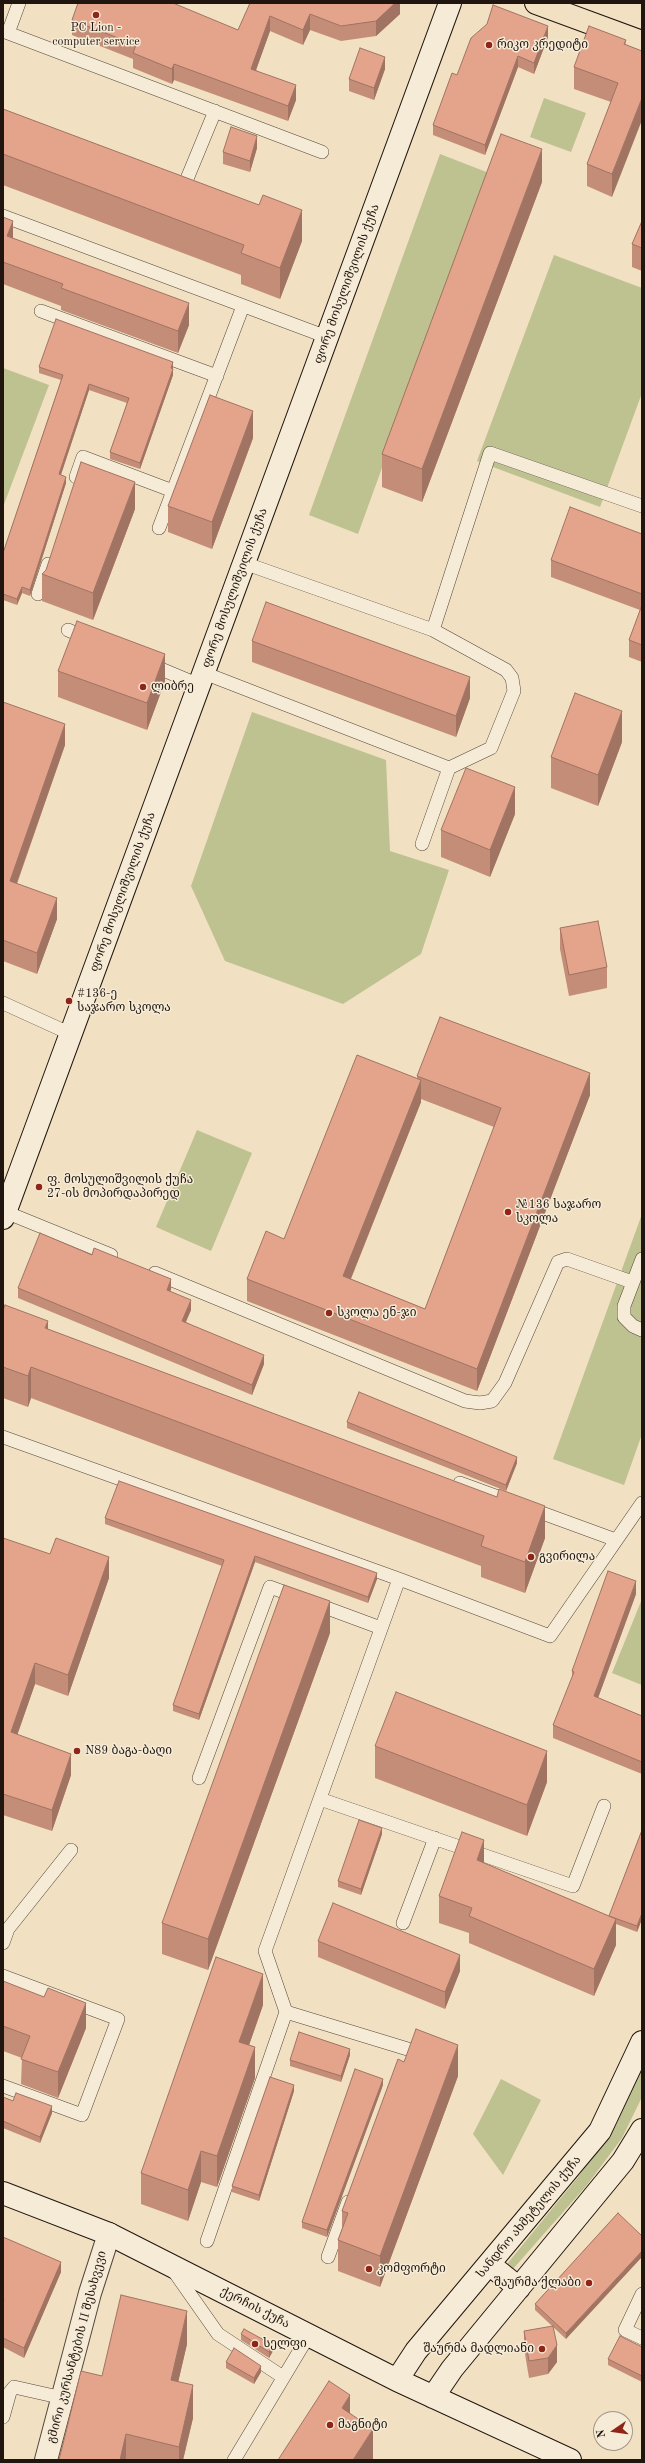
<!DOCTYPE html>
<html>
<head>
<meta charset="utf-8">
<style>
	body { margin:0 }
	#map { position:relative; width:645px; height:2463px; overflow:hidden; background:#f1e0c1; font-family:"Old Standard TT",serif }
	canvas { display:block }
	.frame { position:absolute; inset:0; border:4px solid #20160f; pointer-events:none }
	.north { position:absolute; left:593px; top:2411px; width:40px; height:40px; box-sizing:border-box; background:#f6ebd7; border:1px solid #a09687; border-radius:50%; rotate:257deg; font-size:11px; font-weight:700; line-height:16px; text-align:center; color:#20160f }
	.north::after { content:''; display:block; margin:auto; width:14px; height:18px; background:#8f2418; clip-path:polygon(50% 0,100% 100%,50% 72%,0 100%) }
</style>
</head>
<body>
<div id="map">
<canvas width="645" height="2463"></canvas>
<div class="frame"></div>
<div class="north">N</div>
</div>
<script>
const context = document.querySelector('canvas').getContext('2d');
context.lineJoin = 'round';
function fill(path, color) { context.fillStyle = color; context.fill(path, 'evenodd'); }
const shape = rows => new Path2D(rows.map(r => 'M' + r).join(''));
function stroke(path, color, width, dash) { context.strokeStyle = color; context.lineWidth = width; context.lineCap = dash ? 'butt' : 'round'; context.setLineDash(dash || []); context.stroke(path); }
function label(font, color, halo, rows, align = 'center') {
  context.font = font + ' "Old Standard TT","Noto Serif Georgian",serif'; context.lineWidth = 3; context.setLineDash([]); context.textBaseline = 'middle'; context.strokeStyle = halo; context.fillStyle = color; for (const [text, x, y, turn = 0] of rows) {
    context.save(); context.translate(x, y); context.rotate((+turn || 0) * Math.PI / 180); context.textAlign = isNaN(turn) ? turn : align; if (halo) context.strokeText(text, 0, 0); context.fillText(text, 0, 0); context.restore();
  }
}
const green = shape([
	[544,98,586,113,571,152,530,137],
	[440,154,489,173,358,534,309,515],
	[554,255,642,288,642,393,600,507,477,461],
	[3,368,49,385,3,507],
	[252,712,386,760,390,851,449,870,421,954,343,1004,225,961,191,886],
	[197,1130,252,1153,211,1251,156,1227],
	[642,1214,642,1434,624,1485,553,1459],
	[642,1599,642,1685,612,1673],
	[642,2069,642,2097,622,2138,587,2185,513,2269,507,2264,578,2177,615,2127],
	[501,2079,541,2100,503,2175,473,2134]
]);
const lane = shape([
	[3,31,8,33,19,3],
	[8,33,322,152],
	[179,190,182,191,215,111],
	[3,216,327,337],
	[41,311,217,376],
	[76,477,83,457,173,491],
	[159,528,243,306],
	[244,563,433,630,490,453,642,506],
	[38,594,48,564],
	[68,630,89,639],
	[433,630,506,670,512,678,514,691,491,748,449,768],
	[149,664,199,685],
	[204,673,449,768,422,844],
	[3,1003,71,1034],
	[3,1211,111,1255],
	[642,1259,624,1306,624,1317,633,1326,642,1330],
	[155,1273,465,1401,480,1403,492,1401,505,1383,558,1262,567,1259,632,1282],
	[3,1437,399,1579,550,1636,642,1503],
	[460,1483,616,1540],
	[399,1579,265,1951,286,2012,424,2054],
	[199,1778,270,1587,381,1628],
	[320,1799,573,1886,604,1806],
	[403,1923,435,1838],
	[3,1943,8,1929,71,1850],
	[3,1976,118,2019,82,2115,3,2086],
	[207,2241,286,2012],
	[328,2257,348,2202],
	[173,2270,218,2334,283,2377],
	[642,2294,625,2330,642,2338],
	[3,2417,10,2392,14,2387,63,2398],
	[234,2460,309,2335]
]);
const street = shape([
	[46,2460,90,2293,109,2234]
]);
const secondary = shape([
	[3,1218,450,3],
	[3,2193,109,2234,397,2380,570,2460],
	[489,2264,519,2288],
	[397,2380,416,2351,600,2131,642,2042],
	[433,2397,452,2369,623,2161,642,2130]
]);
const primary = shape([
	[536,3,642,42]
]);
const wall = shape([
	[250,3,400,3,400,14,376,36,341,41,310,30,303,45,270,31,256,70,296,100,288,121,174,80,172,84,133,68,133,59,72,35,72,20,238,30],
	[548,37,534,74,518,67,485,155,433,135,433,125,457,75],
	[626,40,612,197,587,186,587,164,611,102,574,89,574,67],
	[385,69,374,100,349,91,349,79],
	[3,109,302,241,280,299,241,284,241,275,3,185],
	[257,148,250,172,223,164,223,152],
	[542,182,422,502,382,487,382,454],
	[3,217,13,238,189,325,178,353,61,310,61,306,3,284],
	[642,221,642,271,632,267,632,244],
	[39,367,173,368,173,375,140,469,110,459,110,452,127,403,89,390,61,475,66,483,30,596,22,593,17,605,3,600,3,553,61,380,39,373],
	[253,438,212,549,168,532,168,506],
	[135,509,93,620,42,601,42,574],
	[642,534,642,662,629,657,629,640,640,610,551,577,551,560],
	[252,641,470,698,456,737,252,662],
	[58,671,165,681,147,730,58,697],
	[3,702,65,745,17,884,57,919,37,974,3,961],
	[622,742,598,806,551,788,551,757],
	[515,814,490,877,441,857,441,830],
	[560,928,607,967,607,988,569,996,560,949],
	[417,1076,590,1095,477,1391,247,1301,247,1279,284,1239,417,1079],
	[421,1099,494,1127,425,1309,351,1279,421,1102],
	[18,1288,171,1289,170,1292,191,1310,186,1322,264,1364,252,1395,18,1298],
	[3,1310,48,1329,545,1538,525,1593,481,1577,481,1566,31,1398,28,1407,3,1398],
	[347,1422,517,1463,506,1491,347,1428],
	[105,1518,377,1579,368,1603,255,1562,199,1720,173,1711,173,1705,222,1566,105,1524],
	[3,1538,109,1578,68,1696,35,1684,17,1735,71,1775,52,1831,3,1815],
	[636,1594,598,1698,642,1716,642,1774,553,1738,553,1725,572,1679,572,1671],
	[330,1633,208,1970,162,1954,162,1923],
	[375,1746,547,1782,527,1836,375,1778],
	[642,1830,642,1919,637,1932,616,1924,616,1945,594,1996,469,1943,469,1933,439,1923,439,1896,484,1863,609,1916],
	[382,1834,361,1895,338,1887,338,1881],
	[318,1941,460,1971,445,2009,318,1957],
	[3,1981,86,2028,58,2098,21,2084,22,2058,3,2051],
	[263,2005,249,2045,255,2078,217,2187,201,2182,188,2221,141,2204,141,2173],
	[350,2055,341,2082,290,2066,290,2060],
	[404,2062,458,2076,380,2287,338,2271,338,2240,342,2229,342,2211],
	[383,2085,327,2237,302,2228,302,2222],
	[294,2091,259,2201,232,2192,232,2186],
	[3,2097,13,2101,52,2113,40,2143,3,2128],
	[618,2213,566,2339,535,2310,535,2304],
	[3,2237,61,2272,24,2358,3,2347],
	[524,2331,557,2362,548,2374,529,2378,524,2348],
	[241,2334,273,2351,269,2358,241,2340],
	[187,2344,178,2382,193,2418,183,2460,59,2460,102,2376],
	[642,2347,642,2382,608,2365,608,2359],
	[226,2362,261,2372,254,2384,226,2368]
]);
const shadedWall = shape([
	[395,3,400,3,400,14,376,36,376,21],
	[310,14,310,30,303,45,303,30],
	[270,16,270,31,251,84,251,69],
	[548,26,548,37,534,74,534,63],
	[518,56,518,67,485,155,485,145],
	[385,57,385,69,374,100,374,88],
	[174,64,174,80,172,84,172,69],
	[296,85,296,100,288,121,288,106],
	[642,98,642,120,612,197,612,174],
	[257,136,257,148,250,172,250,161],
	[542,149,542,182,422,502,422,469],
	[302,210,302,241,280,299,280,268],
	[13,221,13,243,7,236],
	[189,303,189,325,178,353,178,331],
	[173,362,173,368,171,374,171,368],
	[173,369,173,375,140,469,140,463],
	[89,384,89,390,59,480,59,474],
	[253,411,253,438,212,549,212,522],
	[66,477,66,483,30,596,30,590],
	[135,482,135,509,93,620,93,593],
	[22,587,22,593,17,605,17,599],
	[165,654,165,681,147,730,147,703],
	[470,677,470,698,456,737,456,716],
	[622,711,622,742,598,806,598,775],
	[65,724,65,745,10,902,10,881],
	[515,787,515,814,490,877,490,850],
	[57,898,57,919,37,974,37,953],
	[590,1073,590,1095,477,1391,477,1369],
	[421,1080,421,1102,343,1298,343,1276],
	[171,1279,171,1289,167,1300,167,1290],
	[191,1300,191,1310,182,1330,182,1321],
	[48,1321,48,1352,45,1328],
	[264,1355,264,1364,252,1395,252,1385],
	[31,1367,31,1398,28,1407,28,1376],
	[517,1457,517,1463,506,1491,506,1485],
	[545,1506,545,1538,525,1593,525,1562],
	[255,1556,255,1562,199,1720,199,1714],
	[109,1557,109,1578,68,1696,68,1675],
	[377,1573,377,1579,368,1603,368,1597],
	[636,1581,636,1594,594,1709,594,1696],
	[330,1601,330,1633,208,1970,208,1939],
	[35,1663,35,1684,11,1753,11,1732],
	[547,1751,547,1782,527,1836,527,1805],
	[71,1754,71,1775,52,1831,52,1810],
	[382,1828,382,1834,361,1895,361,1889],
	[484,1840,484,1867,477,1860],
	[642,1913,642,1919,637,1932,637,1926],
	[616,1919,616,1945,594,1996,594,1969],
	[460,1955,460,1971,445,2009,445,1992],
	[263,1974,263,2005,239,2074,239,2042],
	[86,2003,86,2028,58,2098,58,2072],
	[458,2045,458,2076,380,2287,380,2256],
	[255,2047,255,2078,217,2187,217,2156],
	[350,2049,350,2055,341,2082,341,2076],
	[383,2079,383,2085,327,2237,327,2230],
	[294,2085,294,2091,259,2201,259,2195],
	[52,2106,52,2113,40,2143,40,2137],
	[201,2151,201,2182,188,2221,188,2190],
	[642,2251,642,2257,566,2339,566,2333],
	[61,2262,61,2272,24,2358,24,2348],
	[187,2311,187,2344,171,2413,171,2380],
	[273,2345,273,2351,269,2358,269,2352],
	[557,2345,557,2362,548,2374,548,2358],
	[261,2366,261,2372,254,2384,254,2378],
	[193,2385,193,2418,183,2460,179,2460,179,2447],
	[350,2395,350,2428,342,2408],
	[373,2429,373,2460,353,2460],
	[126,2434,126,2460,120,2460]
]);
const building = shape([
	[78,3,173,3,238,30,250,3,395,3,376,21,341,26,310,14,303,30,270,16,251,69,296,85,288,106,174,64,172,69,133,53,136,45,72,20,78,3],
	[493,5,548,26,534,63,518,56,485,145,433,125,452,73,457,75,471,38,487,24,493,5],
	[589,26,626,40,624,44,642,51,642,98,612,174,587,164,618,83,574,67,589,26],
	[360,48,385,57,374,88,349,79,360,48],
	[3,109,259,205,263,195,302,210,280,268,241,253,244,245,3,154,3,109],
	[231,127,257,136,250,161,223,152,231,127],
	[501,134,542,149,422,469,382,454,501,134],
	[3,217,13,221,7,236,189,303,178,331,61,288,63,284,3,262,3,217],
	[642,221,642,248,632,244,642,221],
	[56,319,173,362,171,368,173,369,140,463,110,452,129,398,89,384,59,474,66,477,30,590,22,587,17,599,3,594,3,553,63,375,39,367,56,319],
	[210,395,253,411,212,522,168,506,210,395],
	[81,462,135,482,93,593,42,574,46,570,81,462],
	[570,507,642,534,642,594,551,560,570,507],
	[266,602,470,677,456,716,252,641,266,602],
	[642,605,642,645,629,640,642,605],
	[77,621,165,654,147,703,58,671,77,621],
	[575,693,622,711,598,775,551,757,575,693],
	[3,702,65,724,10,881,57,898,37,953,3,940,3,702],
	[466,768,515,787,490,850,441,830,466,768],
	[598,921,607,967,569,975,560,928,598,921],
	[440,1017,590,1073,477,1369,247,1279,266,1231,284,1239,357,1055,421,1080,343,1276,425,1309,501,1108,417,1076,440,1017],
	[40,1233,92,1255,94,1248,171,1279,167,1290,191,1300,182,1321,264,1355,252,1385,18,1288,40,1233],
	[5,1305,48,1321,45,1328,497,1497,499,1489,545,1506,525,1562,481,1546,484,1536,31,1367,28,1376,3,1367,3,1310,5,1305],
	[359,1392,517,1457,506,1485,347,1422,359,1392],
	[119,1481,377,1573,368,1597,255,1556,199,1714,173,1705,224,1560,105,1518,119,1481],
	[3,1538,50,1554,56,1538,109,1557,68,1675,35,1663,11,1732,71,1754,52,1810,3,1794,3,1538],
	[608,1571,636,1581,594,1696,642,1716,642,1762,553,1725,574,1672,572,1671,608,1571],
	[284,1585,330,1601,208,1939,162,1923,284,1585],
	[396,1692,547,1751,527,1805,375,1746,396,1692],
	[359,1820,382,1828,361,1889,338,1881,359,1820],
	[642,1830,642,1913,637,1926,609,1916,642,1830],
	[462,1832,484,1840,477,1860,616,1919,594,1969,469,1916,472,1908,439,1896,462,1832],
	[333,1903,460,1955,445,1992,318,1941,333,1903],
	[216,1957,263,1974,239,2042,255,2047,217,2156,201,2151,188,2190,141,2173,216,1957],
	[3,1981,44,1997,48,1988,86,2003,58,2072,21,2059,30,2036,3,2026,3,1981],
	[416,2029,458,2045,380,2256,338,2240,348,2213,342,2211,398,2059,404,2062,416,2029],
	[299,2032,350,2049,341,2076,290,2060,299,2032],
	[355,2069,383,2079,327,2230,302,2222,355,2069],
	[270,2077,294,2085,259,2195,232,2186,270,2077],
	[16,2093,52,2106,40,2137,3,2121,3,2097,13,2101,16,2093],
	[618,2213,642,2236,642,2251,566,2333,535,2304,618,2213],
	[3,2237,61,2262,24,2348,3,2338,3,2302,4,2300,3,2300,3,2237],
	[121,2295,187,2311,171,2380,193,2385,179,2447,126,2434,120,2460,59,2460,81,2371,102,2376,121,2295],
	[553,2326,557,2345,548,2358,529,2361,524,2331,553,2326],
	[244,2329,273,2345,269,2352,241,2334,244,2329],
	[620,2336,642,2347,642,2376,608,2359,620,2336],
	[234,2348,261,2366,254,2378,226,2362,234,2348],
	[329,2381,350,2395,342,2408,373,2429,353,2460,278,2460,329,2381]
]);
const markers = [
	[96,15,4,"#8f2418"],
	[489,45,4,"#8f2418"],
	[143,687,4,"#8f2418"],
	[69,1001,4,"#8f2418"],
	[39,1187,4,"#8f2418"],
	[508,1212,4,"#8f2418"],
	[329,1313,4,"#8f2418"],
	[531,1557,4,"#8f2418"],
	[77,1751,4,"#8f2418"],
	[369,2269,4,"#8f2418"],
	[589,2283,4,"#8f2418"],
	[255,2344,4,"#8f2418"],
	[542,2349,4,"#8f2418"],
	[330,2425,4,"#8f2418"]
];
const poiNames = [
	["PC Lion -",96,28,"center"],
	["computer service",96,42,"center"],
	["რიკო კრედიტი",497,45],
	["ლიბრე",151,687],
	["#136-ე",77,994],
	["საჯარო სკოლა",77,1008],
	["ფ. მოსულიშვილის ქუჩა",47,1180],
	["27-ის მოპირდაპირედ",47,1194],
	["№136 საჯარო",516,1205],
	["სკოლა",516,1219],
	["სკოლა ენ-ჯი",337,1313],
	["გვირილა",539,1557],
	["N89 ბაგა-ბაღი",85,1751],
	["კომფორტი",377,2269],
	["შაურმა ქლაბი",581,2283,"right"],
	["სელფი",263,2344],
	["შაურმა მადლიანი",534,2349,"right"],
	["მაგნიტი",338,2425]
];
const streetNames = [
	["ფორე მოსულიშვილის ქუჩა",347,284,-70],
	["ფორე მოსულიშვილის ქუჩა",235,588,-70],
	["ფორე მოსულიშვილის ქუჩა",123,892,-70],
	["სანდრო ახმეტელის ქუჩა",529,2217,-50],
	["ქერჩის ქუჩა",255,2308,27],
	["გმირი კურსანტების II შესახვევი",77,2347,-75]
];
fill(green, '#bec190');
stroke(lane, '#54483c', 14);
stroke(street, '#54483c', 24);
stroke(secondary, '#20160f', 24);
stroke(primary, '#20160f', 24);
stroke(lane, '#f6ebd7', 13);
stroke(street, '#f6ebd7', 22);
stroke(secondary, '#f6ebd7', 22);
stroke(primary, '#f1e0c1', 22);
fill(wall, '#c48d78');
fill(shadedWall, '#a07362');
fill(building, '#e4a48c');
stroke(building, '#a07362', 1);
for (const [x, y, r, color] of markers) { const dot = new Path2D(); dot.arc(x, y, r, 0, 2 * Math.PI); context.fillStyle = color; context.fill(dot); stroke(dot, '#f6ebd7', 1.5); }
label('12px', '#20160f', '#f6ebd7', poiNames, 'left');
label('12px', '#20160f', '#f6ebd7', streetNames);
</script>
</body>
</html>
